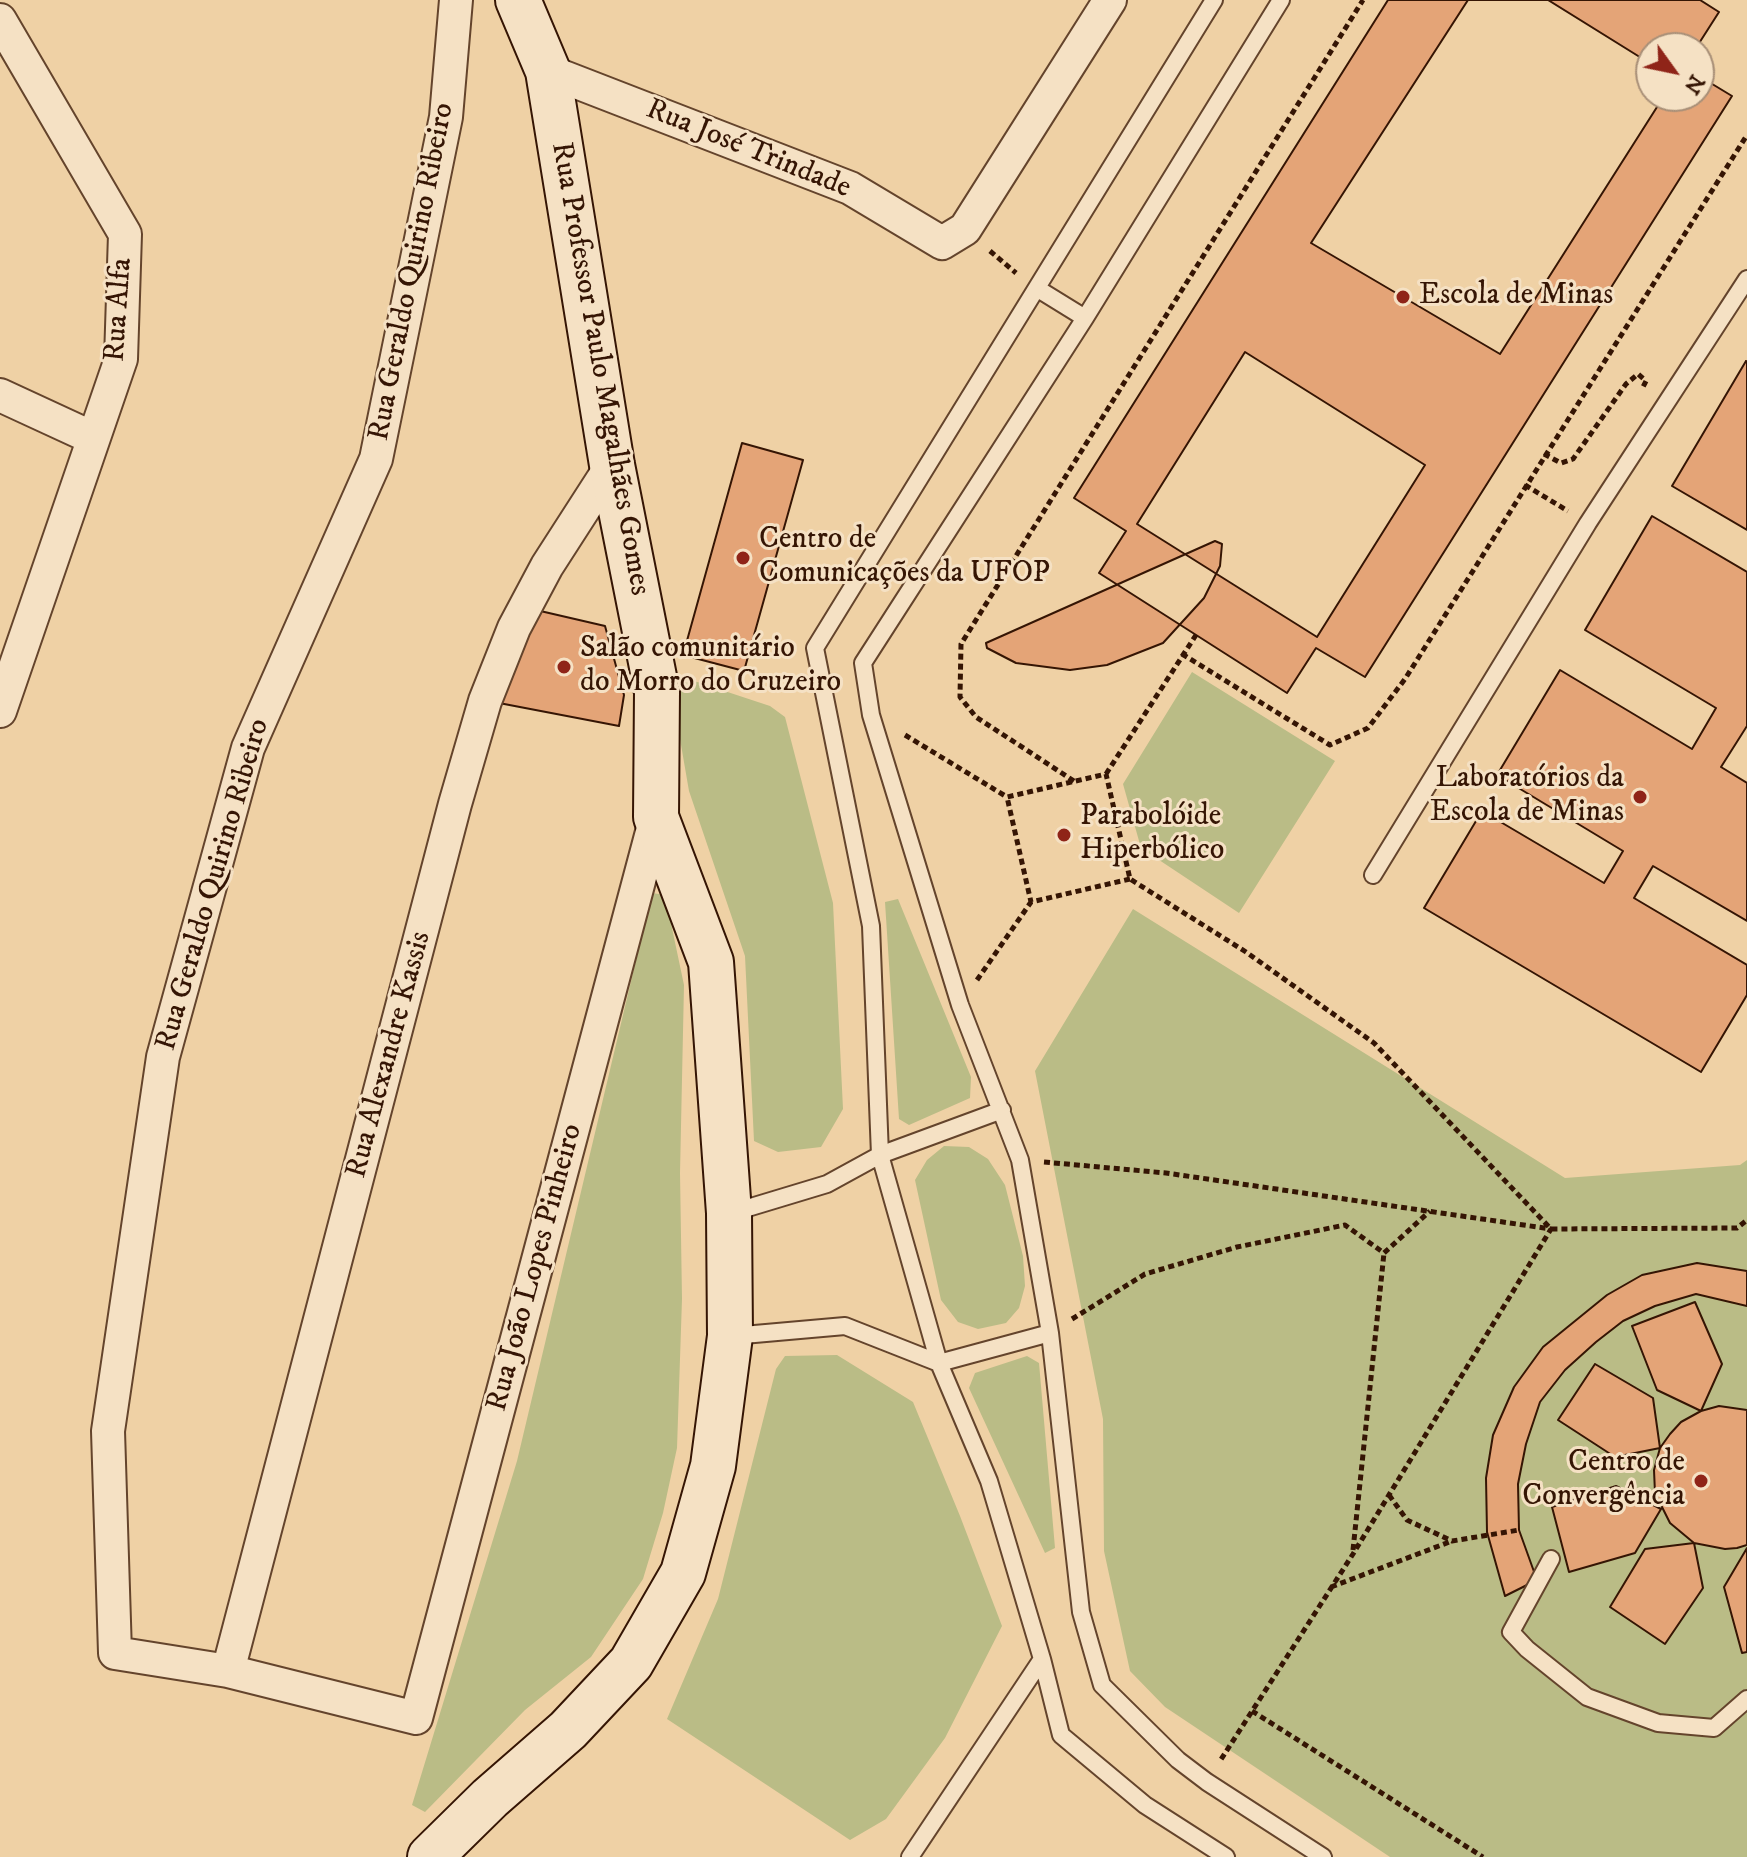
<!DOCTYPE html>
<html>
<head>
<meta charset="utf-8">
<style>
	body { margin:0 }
	#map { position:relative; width:1747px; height:1857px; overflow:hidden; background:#efd1a5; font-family:"IM FELL DW Pica",serif }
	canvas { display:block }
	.north { position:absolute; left:1635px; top:32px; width:80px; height:80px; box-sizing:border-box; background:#f5e1c4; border:2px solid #a88f77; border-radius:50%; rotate:123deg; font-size:22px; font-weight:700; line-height:32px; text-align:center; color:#351504 }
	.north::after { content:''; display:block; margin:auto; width:28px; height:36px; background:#8f2418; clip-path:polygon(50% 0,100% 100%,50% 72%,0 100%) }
</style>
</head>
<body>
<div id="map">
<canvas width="1747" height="1857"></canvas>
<div class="north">N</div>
</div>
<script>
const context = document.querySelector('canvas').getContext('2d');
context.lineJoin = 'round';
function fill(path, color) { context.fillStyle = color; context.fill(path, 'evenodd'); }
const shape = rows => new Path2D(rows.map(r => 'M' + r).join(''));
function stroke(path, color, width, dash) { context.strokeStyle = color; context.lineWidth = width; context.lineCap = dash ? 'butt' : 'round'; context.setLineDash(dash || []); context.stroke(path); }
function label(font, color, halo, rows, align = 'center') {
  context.font = font + ' "IM FELL DW Pica",serif'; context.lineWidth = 6; context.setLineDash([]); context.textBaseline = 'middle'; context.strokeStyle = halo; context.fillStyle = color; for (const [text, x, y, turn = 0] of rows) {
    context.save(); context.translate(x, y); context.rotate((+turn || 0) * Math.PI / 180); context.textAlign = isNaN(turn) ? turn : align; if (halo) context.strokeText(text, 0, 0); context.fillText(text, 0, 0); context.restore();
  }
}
const green = shape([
	[1192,672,1335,761,1239,913,1141,848,1123,784],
	[679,676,770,706,785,717,833,903,843,1109,821,1147,778,1152,754,1141,745,956,689,791,671,687],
	[652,893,665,895,684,985,680,1173,682,1299,677,1448,663,1513,643,1579,591,1657,525,1710,425,1812,412,1805,517,1461],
	[898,899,971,1077,970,1098,909,1125,899,1119,885,902],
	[1133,909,1565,1178,1740,1165,1747,1160,1747,1857,1390,1857,1165,1707,1130,1671,1104,1551,1103,1419,1035,1071],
	[944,1146,969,1147,988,1159,1005,1185,1023,1256,1025,1286,1019,1308,1006,1323,978,1329,958,1322,941,1300,915,1180,927,1160],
	[837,1355,913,1402,960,1516,1002,1626,945,1738,886,1819,850,1840,667,1719,718,1599,776,1369,785,1356],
	[1027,1356,1039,1363,1055,1548,1045,1553,969,1388,975,1373]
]);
const building = shape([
	[1388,0,1468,0,1311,243,1500,354,1664,96,1699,96,1699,76,1732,96,1365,677,1316,648,1287,693,1099,573,1126,531,1074,498,1388,0],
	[1388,0,1700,0,1719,12,1696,48,1651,48,1651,96,1699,96,1699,76,1732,96,1365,677,1316,648,1287,693,1099,573,1126,531,1074,498,1388,0],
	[1245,352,1425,465,1317,637,1137,524,1245,352],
	[1388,0,1700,0,1719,12,1696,48,1651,48,1651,96,1699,96,1699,76,1732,96,1365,677,1316,648,1287,693,1099,573,1126,531,1074,498,1388,0],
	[1548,0,1700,0,1719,12,1696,48,1651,48,1651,64,1548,0],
	[1746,361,1747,362,1747,530,1672,486,1746,361],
	[742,443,803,460,744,671,683,655,742,443],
	[1652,516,1747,572,1747,726,1721,767,1747,783,1747,921,1653,866,1634,898,1747,965,1747,995,1701,1072,1424,908,1482,811,1604,883,1623,851,1497,775,1560,670,1692,749,1716,708,1585,630,1652,516],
	[1215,541,1222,544,1220,566,1204,598,1163,643,1107,665,1070,670,1016,663,987,648,986,643,1215,541],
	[536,610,605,626,624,695,619,726,499,703,536,610],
	[1697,1263,1747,1271,1747,1306,1696,1294,1655,1306,1623,1321,1596,1342,1565,1370,1540,1402,1526,1444,1518,1484,1519,1530,1537,1580,1505,1596,1487,1532,1486,1478,1493,1435,1514,1387,1543,1347,1607,1295,1642,1275,1697,1263],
	[1695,1302,1722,1364,1701,1411,1657,1390,1632,1326,1695,1302],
	[1595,1364,1653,1398,1660,1448,1615,1457,1558,1420,1595,1364],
	[1719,1406,1747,1410,1747,1545,1737,1548,1725,1549,1694,1543,1670,1523,1655,1493,1654,1470,1660,1448,1670,1434,1681,1422,1701,1411,1719,1406],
	[1616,1486,1661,1509,1635,1553,1569,1572,1552,1507,1616,1486],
	[1694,1543,1703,1588,1665,1644,1610,1607,1645,1549,1694,1543],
	[1747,1548,1747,1652,1742,1653,1724,1587,1747,1548]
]);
const path = shape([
	[990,251,1016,273],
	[1544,454,1561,463,1573,459,1626,384,1638,374,1646,381,1643,387],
	[1525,485,1568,511],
	[1182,654,1330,745,1368,728,1405,679,1747,135],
	[905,735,1007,797],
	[1106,774,1196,635],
	[1074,781,976,717,960,697,961,644,1363,0],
	[1130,879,1031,902,1007,797,1106,774,1130,879,1246,952,1374,1043,1551,1229,1737,1228,1747,1220],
	[977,980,1031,902],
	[1044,1162,1166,1173,1551,1229,1353,1554,1220,1761],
	[1072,1319,1145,1274,1237,1247,1345,1225,1384,1253,1430,1211],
	[1389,1495,1407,1520,1452,1541,1519,1530],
	[1353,1550,1384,1253],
	[1331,1587,1452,1541],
	[1252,1711,1483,1857]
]);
const lane = shape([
	[1214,0,815,648,871,926,880,1155,939,1363,989,1481,1042,1659,1061,1735,1145,1805,1226,1857],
	[1281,0,1085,318,863,663,871,715,960,1005,1020,1160,1050,1333,1081,1612,1102,1685,1178,1760,1207,1782,1323,1857],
	[1038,289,1085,318],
	[1373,875,1588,523,1747,279],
	[731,1213,827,1184,880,1155,1002,1110],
	[732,1336,845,1326,939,1363,1050,1333],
	[1551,1559,1511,1632,1527,1649,1587,1697,1658,1723,1714,1728,1747,1699],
	[910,1857,1042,1659]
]);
const street = shape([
	[456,0,446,117,376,459,248,748,163,1057,108,1431,115,1653,228,1671,416,1718,656,817],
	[0,20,125,234,121,359,0,711],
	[548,71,850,188,942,243,965,229,1110,0],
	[0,395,93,438],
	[228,1671,455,804,485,701,514,628,547,566,612,465]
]);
const secondary = shape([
	[430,1857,490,1798,568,1730,631,1663,683,1573,713,1466,730,1336,729,1213,711,962,656,817,657,692,612,465,548,71,518,0]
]);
const markers = [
	[1403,297,8,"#8f2418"],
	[743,558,8,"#8f2418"],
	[564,667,8,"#8f2418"],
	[1640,797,8,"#8f2418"],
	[1064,835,8,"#8f2418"],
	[1701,1481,8,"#8f2418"]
];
const streetNames = [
	["Rua José Trindade",748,150,22],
	["Rua Geraldo Quirino Ribeiro",413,272,-79],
	["Rua Alfa",120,310,-86],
	["Rua Professor Paulo Magalhães Gomes",599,369,80],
	["Rua Geraldo Quirino Ribeiro",214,885,-74],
	["Rua Alexandre Kassis",390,1055,-75],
	["Rua João Lopes Pinheiro",536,1268,-75]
];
const poiNames = [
	["Escola de Minas",1419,297],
	["Centro de",759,541],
	["Comunicações da UFOP",759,575],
	["Salão comunitário",580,650],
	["do Morro do Cruzeiro",580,684],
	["Laboratórios da",1624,780,"right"],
	["Escola de Minas",1624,814,"right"],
	["Parabolóide",1080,818],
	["Hiperbólico",1080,852],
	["Centro de",1685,1464,"right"],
	["Convergência",1685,1498,"right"]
];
fill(green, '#babc86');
fill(building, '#e4a477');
stroke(building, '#351504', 2);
stroke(lane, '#64442c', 20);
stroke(street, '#64442c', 36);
stroke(secondary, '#351504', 48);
stroke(path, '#351504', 5, [6, 4]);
stroke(lane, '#f5e1c4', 16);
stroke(street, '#f5e1c4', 32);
stroke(secondary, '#f5e1c4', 44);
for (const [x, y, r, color] of markers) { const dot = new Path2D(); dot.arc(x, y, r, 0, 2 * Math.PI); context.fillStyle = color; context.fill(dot); stroke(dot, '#f5e1c4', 3); }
label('30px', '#351504', '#f5e1c4', streetNames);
label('30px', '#351504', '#f5e1c4', poiNames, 'left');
</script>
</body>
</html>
